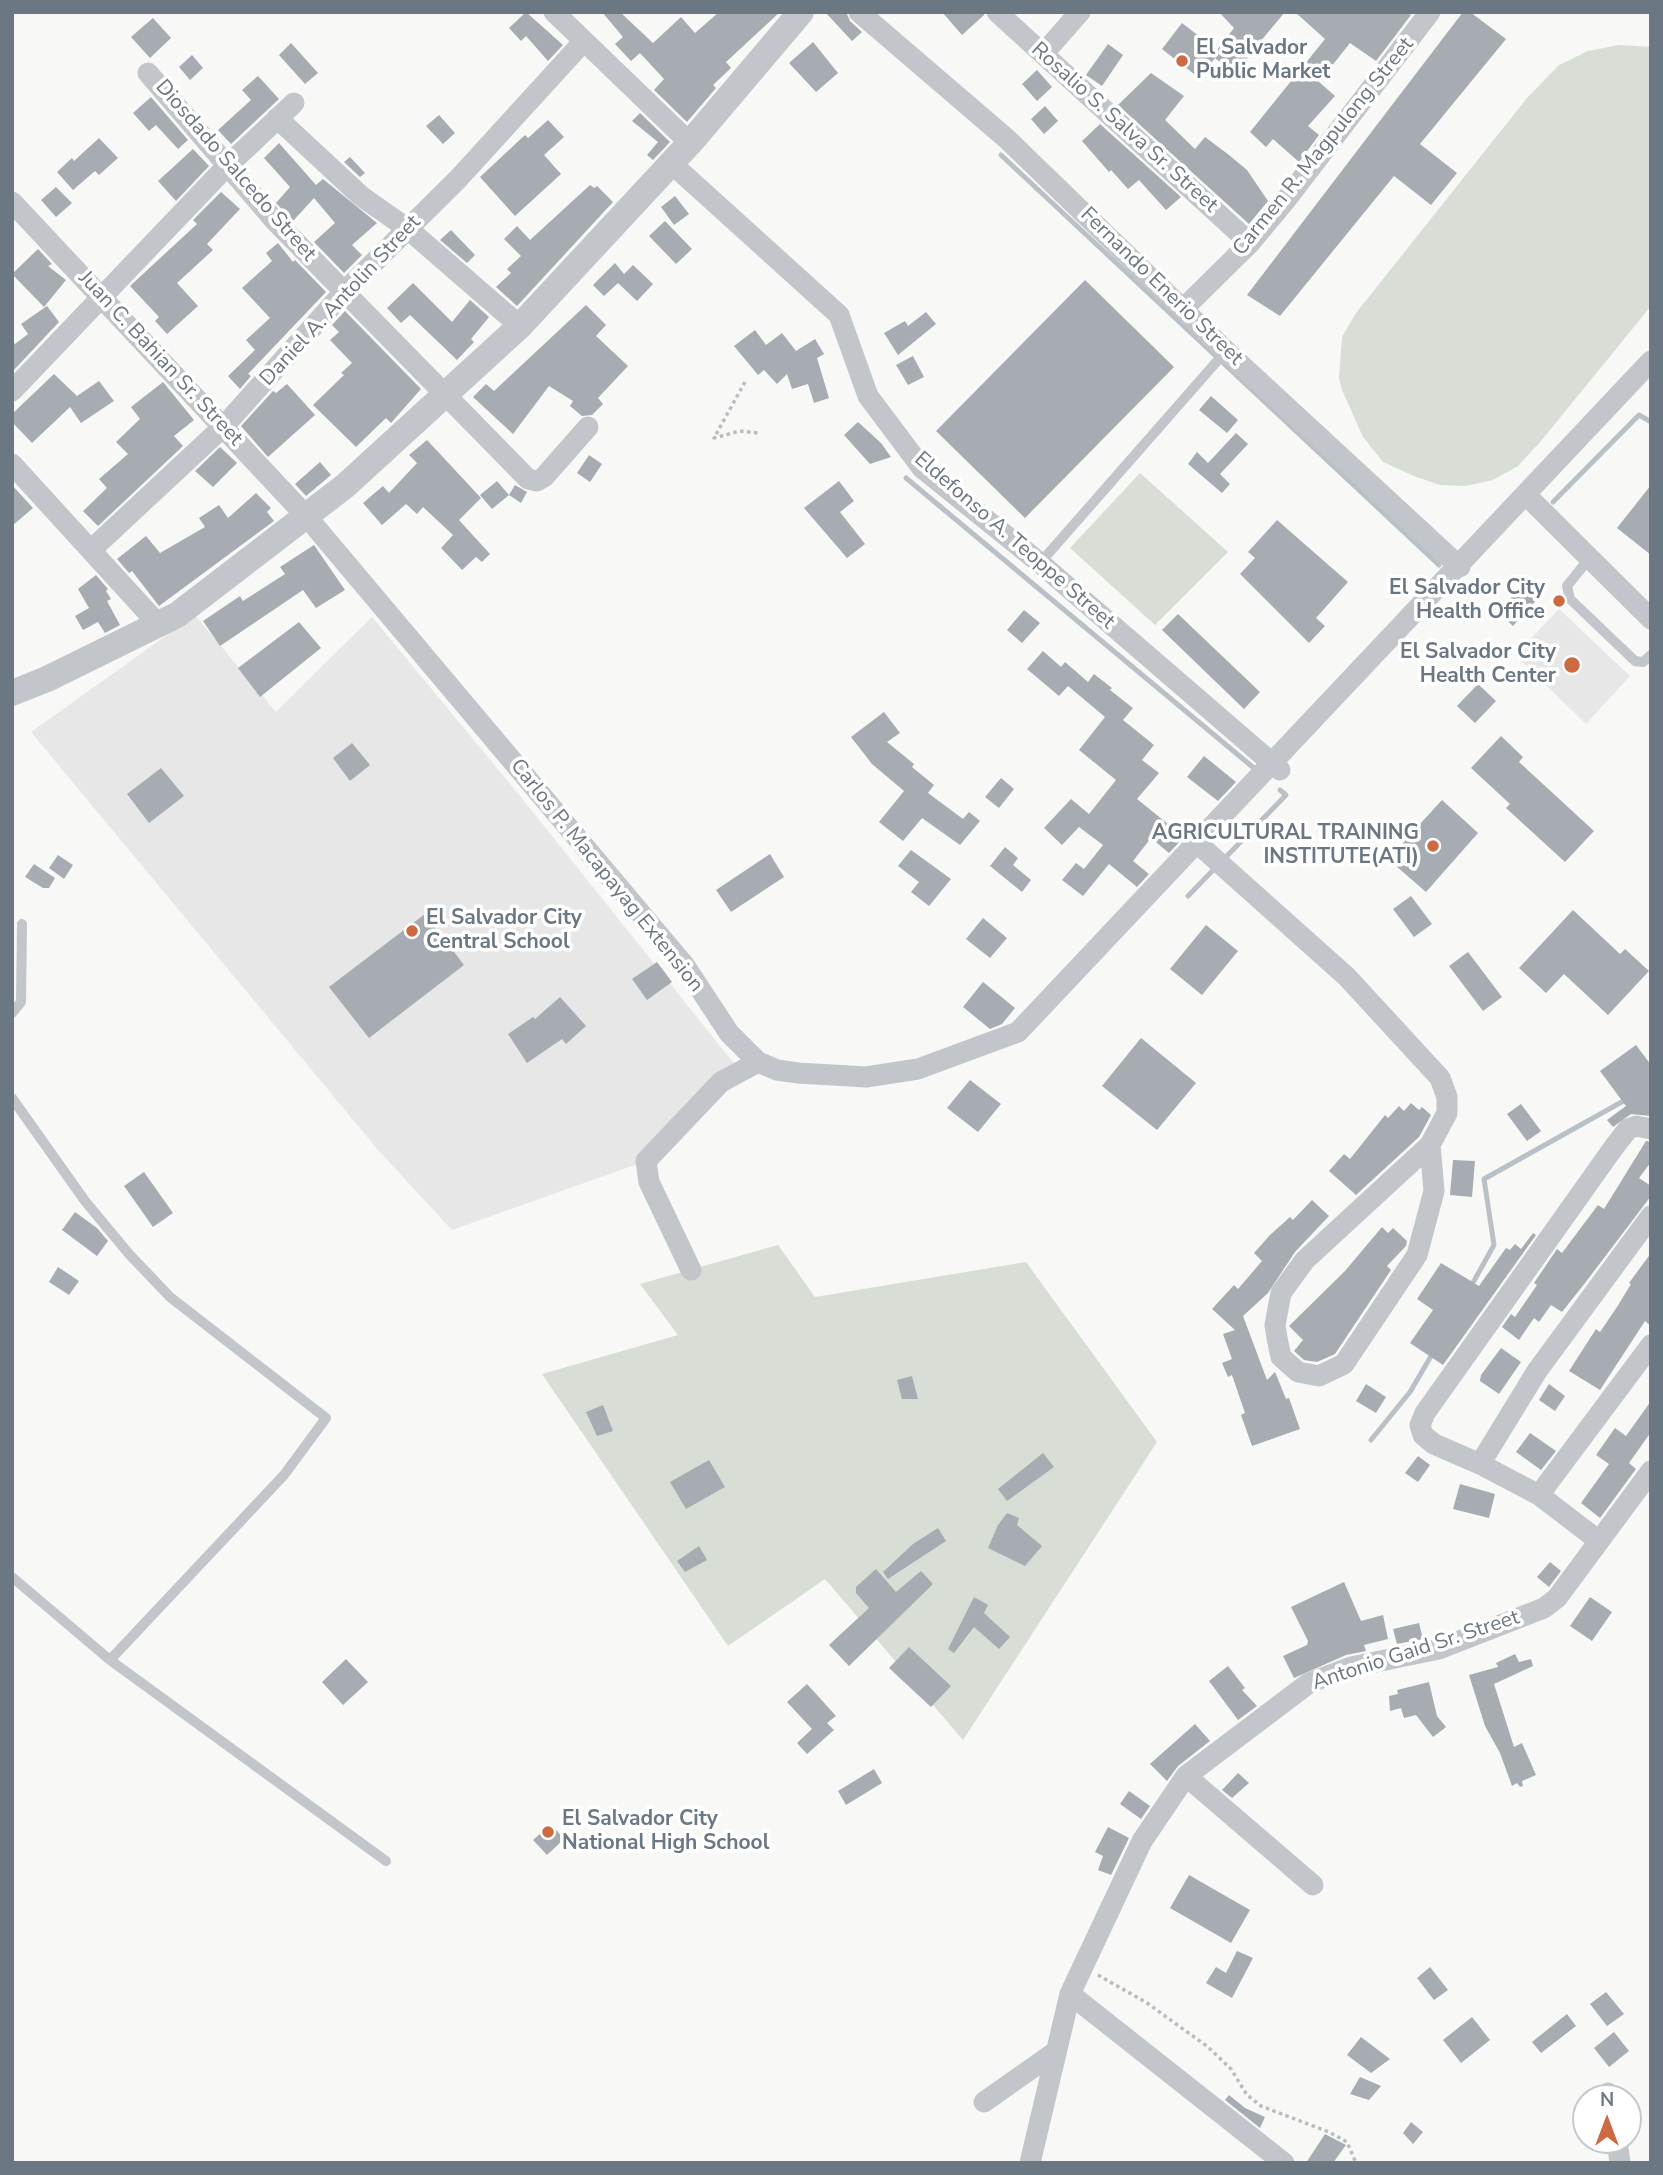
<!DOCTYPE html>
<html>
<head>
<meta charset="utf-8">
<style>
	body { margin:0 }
	#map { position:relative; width:1663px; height:2175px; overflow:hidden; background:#f8f8f6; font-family:"Nunito Sans",sans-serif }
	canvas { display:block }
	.frame { position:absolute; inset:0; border:14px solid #6b7783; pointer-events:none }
	.north { position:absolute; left:1572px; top:2084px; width:70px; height:70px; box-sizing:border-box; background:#fff; border:2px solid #c4c9cd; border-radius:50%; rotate:0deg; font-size:19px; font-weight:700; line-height:28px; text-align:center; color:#6b7783 }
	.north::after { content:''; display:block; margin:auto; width:24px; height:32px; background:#cd6a42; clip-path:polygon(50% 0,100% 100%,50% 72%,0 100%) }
</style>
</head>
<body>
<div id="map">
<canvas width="1663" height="2175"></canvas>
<div class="frame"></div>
<div class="north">N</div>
</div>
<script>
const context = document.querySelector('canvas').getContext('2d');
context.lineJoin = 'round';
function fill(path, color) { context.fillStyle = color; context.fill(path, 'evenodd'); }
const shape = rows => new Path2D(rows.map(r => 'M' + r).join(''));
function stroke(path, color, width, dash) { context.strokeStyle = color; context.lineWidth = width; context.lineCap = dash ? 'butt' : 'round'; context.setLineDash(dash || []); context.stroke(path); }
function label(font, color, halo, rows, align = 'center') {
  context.font = font + ' "Nunito Sans",sans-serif'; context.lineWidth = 7; context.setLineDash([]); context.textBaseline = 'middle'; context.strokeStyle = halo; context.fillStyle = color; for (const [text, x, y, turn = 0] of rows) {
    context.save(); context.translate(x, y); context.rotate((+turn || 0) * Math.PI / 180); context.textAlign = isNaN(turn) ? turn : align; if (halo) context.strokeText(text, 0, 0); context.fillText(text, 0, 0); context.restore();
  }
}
const built = shape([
	[1559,609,1630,676,1586,724,1515,655],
	[195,615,276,712,372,617,520,796,736,1066,646,1161,452,1230,379,1151,31,732]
]);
const green = shape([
	[1619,45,1651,47,1651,306,1541,441,1518,466,1493,480,1465,486,1440,485,1416,477,1383,462,1363,437,1342,390,1339,378,1342,337,1356,313,1527,98,1559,65,1588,51],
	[1140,473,1228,552,1155,625,1070,548],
	[778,1245,815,1297,1026,1262,1157,1442,963,1740,825,1579,728,1646,542,1374,678,1335,640,1284]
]);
const stream = shape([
	[1001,155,1439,565],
	[906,478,1255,769],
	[1553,502,1639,415,1651,422],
	[1466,587,1471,591],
	[1224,859,1286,795,1280,790],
	[1188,896,1217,866],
	[1470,1288,1494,1245,1484,1179,1627,1099],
	[1371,1440,1410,1392,1434,1351]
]);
const building = shape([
	[526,12,563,45,548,61,526,36,521,41,509,28],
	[602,12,620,12,653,43,681,17,695,33,719,12,780,12,726,62,731,68,713,85,716,88,687,122,654,90,664,79,640,53,631,61,615,44,623,37],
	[825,12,846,12,850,21,862,32,852,41],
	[942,12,984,12,984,15,962,35],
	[1219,12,1285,12,1234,73,1215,58,1199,78,1162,49,1182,23,1217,50,1234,28],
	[1295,12,1407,12,1411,15,1376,61,1350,43,1319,82,1335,96,1308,126,1319,135,1299,162,1273,139,1266,147,1250,132,1325,39],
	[1463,12,1470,12,1506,39,1420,144,1457,173,1431,205,1394,176,1280,316,1247,295],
	[153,18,171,38,150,58,131,37],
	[813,42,838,73,816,92,789,63],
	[291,43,318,73,305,84,279,55],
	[1108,44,1123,55,1102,86,1086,75],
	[192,55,203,68,190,80,179,67],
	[1037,70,1052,87,1037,101,1022,84],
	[1151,73,1184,96,1165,120,1195,149,1205,137,1229,155,1247,170,1268,201,1249,224,1118,105],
	[258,76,279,99,231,144,218,130,251,100,242,90],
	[151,97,188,140,178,149,156,125,149,131,133,113],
	[1045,106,1058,121,1044,134,1031,119],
	[640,113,670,142,653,160,647,155,658,142,632,121],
	[439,115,455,133,443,144,426,126],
	[548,120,564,137,544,155,561,174,515,216,480,177,525,135,528,138],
	[1100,124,1181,197,1166,210,1139,180,1128,189,1111,170,1109,172,1082,141],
	[99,138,118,158,99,175,95,171,73,190,57,172,72,158,74,161],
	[279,143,316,185,323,179,377,223,352,245,362,255,344,273,314,242,335,223,314,198,293,221,276,203,290,187,264,158],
	[193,149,209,166,176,201,158,181],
	[350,157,365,173,360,177,344,162],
	[590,185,594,188,597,186,613,202,517,306,496,287,511,273,507,269,521,256,504,239,517,226,530,240],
	[56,187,72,203,56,217,41,200],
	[221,192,240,209,207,244,213,250,177,283,198,306,167,334,155,321,159,317,130,286,197,224,193,220],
	[675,196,689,214,674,225,661,207],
	[665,221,692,249,676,264,649,236],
	[451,230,475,255,467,263,440,240],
	[278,243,293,262,295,260,326,292,248,374,251,376,240,389,228,376,255,350,246,340,270,318,242,288,272,261,266,253],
	[38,249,52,264,48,266,66,280,44,307,12,274],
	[615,263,624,274,633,265,653,284,637,301,618,283,604,296,593,285],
	[1085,280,1174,367,1025,518,936,431],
	[413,283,452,322,470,300,489,317,471,339,474,342,457,360,410,315,401,323,387,308],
	[586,305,606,325,596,336,628,366,598,398,603,404,592,415,582,416,570,406,573,401,549,386,513,434,473,397,486,384,494,391],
	[47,306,59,322,12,372,12,341,15,344,28,334,21,324],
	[345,311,421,389,391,423,386,418,356,447,313,405,344,375,341,373,352,363,330,340,339,332,332,325],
	[926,312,936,324,898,355,884,333,905,321,908,326],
	[755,330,766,345,782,333,796,351,815,339,824,354,817,358,829,398,814,403,808,384,792,389,787,374,777,384,764,370,758,375,734,346],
	[913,356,924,377,908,385,896,365],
	[54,374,77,396,99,381,114,401,81,423,70,407,32,443,12,422,12,414],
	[163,382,194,420,174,436,183,446,98,526,83,511,107,488,99,479,128,454,116,442,140,419,131,407],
	[287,384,315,415,268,457,241,426,273,391,276,393],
	[1211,396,1238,420,1227,433,1199,410],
	[858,422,881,443,891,457,870,464,844,435],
	[1236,433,1248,444,1220,474,1230,484,1222,493,1188,464,1197,452,1208,463],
	[427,440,481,498,459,520,490,554,482,562,476,557,462,570,441,548,453,535,423,507,417,514,406,504,382,525,363,503,383,486,389,493,417,463,409,455],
	[220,447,237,463,213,487,195,471],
	[589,455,602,464,590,482,577,473],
	[320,462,331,475,306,496,295,484],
	[497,481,509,495,492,509,480,495],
	[839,481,854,501,840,512,865,544,847,558,804,508],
	[12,485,33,508,12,526],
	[515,485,527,492,521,503,509,495],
	[1651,485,1651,555,1617,528],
	[256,493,271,508,267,512,274,521,159,606,132,571,129,573,117,559,146,536,160,553,205,527,199,518,219,505,228,518],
	[1277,520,1348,582,1316,618,1325,626,1309,643,1240,574,1255,558,1248,552],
	[314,545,345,590,316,608,303,590,220,646,203,621,240,596,243,601,285,574,280,567],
	[96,575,108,589,106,591,111,599,107,601,120,625,105,633,98,622,83,630,75,616,89,608,78,589],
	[1525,583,1540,596,1513,626,1498,612],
	[1024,610,1040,623,1022,643,1007,630],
	[1178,614,1260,692,1244,709,1162,630],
	[299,622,321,648,260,697,238,668],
	[1043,651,1061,667,1065,662,1088,682,1094,674,1112,688,1110,690,1133,708,1123,720,1154,745,1142,760,1159,773,1137,799,1184,837,1169,853,1151,838,1133,861,1149,874,1137,887,1109,864,1083,896,1062,880,1076,863,1084,869,1103,845,1079,827,1062,845,1044,828,1071,799,1089,814,1116,780,1079,750,1105,717,1068,686,1059,696,1027,669],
	[1478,684,1496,701,1475,723,1457,706],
	[884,712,900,733,887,742,914,764,912,767,934,785,928,793,963,819,969,812,980,821,960,845,922,818,903,841,879,822,904,791,872,764,851,737],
	[1501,736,1523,757,1519,762,1594,831,1565,862,1506,808,1510,804,1471,768],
	[352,743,370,765,350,781,333,758],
	[1204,756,1236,782,1218,801,1187,777],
	[161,768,184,796,149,823,127,794],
	[1001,778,1014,789,999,808,985,797],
	[1442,800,1478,833,1426,892,1388,859],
	[1005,847,1018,858,1013,865,1031,880,1022,892,990,866],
	[911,850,951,879,929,906,911,892,919,882,898,866],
	[770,854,784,877,731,912,716,890],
	[58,855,73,865,64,879,49,868],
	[34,864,55,878,49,888,43,888,25,877],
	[1411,896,1432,924,1414,937,1393,909],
	[1573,910,1620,954,1625,949,1649,971,1608,1015,1564,974,1546,993,1519,968],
	[425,914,464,965,369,1038,329,987],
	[983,918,1007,938,990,958,966,939],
	[1206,925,1238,951,1202,995,1170,969],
	[1468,952,1502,997,1483,1011,1449,966],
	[657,962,672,982,647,1000,632,979],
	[983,982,1015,1008,1002,1024,990,1029,963,1007],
	[560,997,586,1026,566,1044,562,1039,527,1063,508,1034,533,1017,535,1019],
	[1141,1038,1196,1083,1157,1130,1102,1086],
	[1636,1045,1651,1065,1651,1116,1631,1114,1613,1127,1607,1120,1626,1106,1600,1071],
	[970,1080,1001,1104,978,1132,947,1108],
	[1411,1103,1419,1110,1422,1107,1431,1115,1419,1137,1356,1195,1329,1171,1344,1154,1350,1159,1385,1115,1388,1118,1399,1106,1404,1111],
	[1521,1104,1541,1131,1527,1141,1507,1114],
	[1646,1141,1651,1142,1651,1162,1639,1178,1651,1186,1651,1196,1585,1283,1562,1312,1551,1305,1539,1322,1534,1318,1519,1340,1502,1327,1511,1314,1515,1317,1537,1285,1534,1283,1557,1249,1562,1253,1598,1205,1604,1209],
	[1453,1160,1475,1161,1472,1197,1450,1195],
	[144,1172,173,1213,153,1227,124,1186],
	[1312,1200,1329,1216,1295,1252,1268,1293,1243,1316,1267,1380,1275,1372,1286,1399,1289,1398,1300,1429,1252,1446,1241,1415,1245,1413,1232,1375,1228,1377,1222,1363,1232,1359,1223,1334,1235,1330,1212,1309,1234,1285,1238,1289,1262,1261,1254,1253,1270,1235,1290,1217,1293,1220],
	[75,1212,97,1228,108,1241,97,1256,62,1230],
	[1382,1227,1388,1233,1393,1228,1407,1241,1406,1246,1387,1266,1391,1270,1335,1354,1317,1362,1304,1360,1294,1351,1303,1340,1289,1326,1345,1271],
	[1533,1233,1536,1235,1443,1365,1410,1343,1433,1310,1417,1299,1441,1263,1479,1286,1506,1248,1510,1250,1515,1244,1521,1249],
	[1651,1253,1651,1326,1645,1321,1600,1390,1569,1371,1596,1329,1600,1332,1617,1307,1631,1284,1629,1283],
	[58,1267,79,1281,69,1295,49,1282],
	[1501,1348,1521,1362,1499,1394,1480,1381,1481,1375],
	[912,1376,918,1399,902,1399,897,1380],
	[1366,1384,1386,1397,1376,1413,1356,1401],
	[1549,1384,1565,1396,1555,1411,1539,1400],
	[1651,1401,1651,1432,1629,1463,1636,1469,1600,1518,1581,1503,1609,1464,1596,1455,1615,1428,1626,1436],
	[603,1405,613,1431,597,1436,586,1412],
	[1530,1433,1556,1451,1541,1470,1516,1452],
	[1043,1453,1054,1467,1007,1501,998,1489],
	[1418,1456,1430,1465,1418,1482,1405,1473],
	[709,1460,725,1487,686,1509,670,1482],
	[1460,1484,1495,1494,1489,1518,1453,1509],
	[1007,1513,1019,1518,1017,1525,1042,1546,1025,1566,988,1548,998,1525],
	[938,1528,946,1541,888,1579,883,1572,913,1544],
	[699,1546,707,1560,685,1572,677,1561],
	[1550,1562,1561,1571,1549,1587,1537,1577],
	[876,1569,896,1592,921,1571,933,1584,849,1666,829,1645,869,1608,856,1593,856,1587],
	[1344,1582,1361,1621,1383,1615,1388,1639,1364,1645,1366,1651,1346,1655,1294,1678,1283,1656,1307,1645,1308,1641,1291,1607],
	[974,1597,988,1605,984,1613,1010,1637,999,1649,974,1627,954,1653,948,1649],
	[1590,1597,1612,1612,1592,1641,1570,1626],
	[1419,1623,1423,1639,1397,1644,1393,1629],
	[909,1647,951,1686,931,1707,889,1668],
	[1515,1654,1519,1662,1531,1659,1533,1666,1494,1684,1514,1747,1522,1743,1536,1775,1522,1781,1523,1786,1520,1787,1517,1783,1512,1786,1500,1753,1485,1726,1469,1675,1498,1667,1496,1663],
	[346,1659,368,1682,343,1705,322,1682],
	[1228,1666,1245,1688,1242,1690,1257,1706,1238,1720,1209,1681],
	[1429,1682,1437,1716,1446,1727,1433,1737,1416,1715,1404,1718,1401,1708,1390,1711,1389,1696,1398,1694,1397,1690],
	[807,1684,836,1716,827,1723,834,1730,807,1754,797,1743,812,1729,787,1702],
	[1195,1724,1210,1741,1178,1766,1167,1781,1150,1764],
	[874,1769,882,1783,846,1805,838,1791],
	[1238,1773,1249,1783,1232,1798,1222,1790],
	[1129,1791,1150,1806,1141,1819,1120,1804],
	[551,1824,564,1839,547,1855,533,1840],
	[1108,1827,1129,1838,1111,1875,1098,1870,1103,1856,1095,1852],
	[1189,1875,1250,1910,1231,1943,1170,1908],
	[1237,1951,1253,1958,1232,1998,1206,1983,1216,1967,1226,1973],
	[1430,1967,1448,1990,1434,2000,1417,1978],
	[1606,1992,1624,2014,1607,2026,1590,2004],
	[1567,2014,1576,2026,1541,2053,1532,2042],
	[1472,2017,1490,2040,1461,2063,1443,2040],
	[1614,2032,1629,2051,1609,2067,1594,2048],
	[1361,2037,1390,2059,1371,2073,1347,2055],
	[1360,2077,1381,2086,1369,2100,1350,2094],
	[1229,2095,1245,2108,1265,2117,1260,2128,1225,2100],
	[1411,2122,1423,2132,1413,2144,1403,2133],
	[1325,2134,1346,2145,1333,2163,1306,2163]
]);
const path = shape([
	[745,382,714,438,740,431,758,433],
	[1098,1975,1147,2003,1208,2047,1231,2069,1247,2095,1261,2106,1329,2132,1347,2142,1356,2163]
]);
const service = shape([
	[1588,560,1567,586,1570,599,1635,661,1643,662,1651,655],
	[1040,563,1226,351],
	[12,1013,21,1002,22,924],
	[12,1098,85,1201,129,1254,170,1297,326,1418,284,1475,110,1660,12,1577],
	[110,1660,386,1861]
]);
const minor = shape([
	[554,12,690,143],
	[859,12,1007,139,1226,351,1460,567],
	[997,12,1250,243],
	[1043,54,1080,12],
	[148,73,275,221,528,479,537,481,544,477,588,427],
	[277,118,361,196,408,229,520,326],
	[671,163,839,315,868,396,922,468,1040,563,1280,770],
	[12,202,307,517,685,966,729,1033,758,1062,777,1070,798,1073,866,1077,918,1069,1018,1032,1651,361],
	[1184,308,1250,243,1285,201,1430,12],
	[12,391,226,167,294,103],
	[12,464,159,625],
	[1526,495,1651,619],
	[91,550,224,426,344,292,458,179,583,42],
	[1197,843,1347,977,1440,1078,1447,1097,1447,1113,1430,1145,1305,1260,1281,1293,1275,1325,1277,1338,1281,1357,1298,1372,1319,1376,1344,1364,1417,1255,1434,1191,1430,1145],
	[691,1270,649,1182,646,1161,721,1082,758,1062],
	[1480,1464,1537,1371,1651,1216],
	[1539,1495,1651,1345],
	[1599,1541,1539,1495,1480,1464,1434,1444,1423,1435,1420,1425,1425,1413,1614,1147,1628,1129,1636,1126,1651,1129],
	[1186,1776,1313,1885],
	[1070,1994,1284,2163],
	[1608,2093,1609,2098],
	[984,2102,1055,2052],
	[1617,2140,1620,2163],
	[1030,2163,1070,1994,1142,1841,1186,1776,1309,1683,1351,1667,1439,1649,1544,1608,1557,1598,1651,1471]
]);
const tertiary = shape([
	[12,693,47,679,177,615,345,486,520,326,690,143,801,12]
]);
const markers = [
	[1182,61,7,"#cd6a42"],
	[1559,601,7,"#cd6a42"],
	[1572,665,9,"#cd6a42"],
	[1433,846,7,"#cd6a42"],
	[412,931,7,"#cd6a42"],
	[548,1832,7,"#cd6a42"]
];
const poiNames = [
	["El Salvador",1196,49],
	["Public Market",1196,73],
	["El Salvador City",1545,589,"right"],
	["Health Office",1545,613,"right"],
	["El Salvador City",1556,653,"right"],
	["Health Center",1556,677,"right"],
	["AGRICULTURAL TRAINING",1419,834,"right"],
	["INSTITUTE(ATI)",1419,858,"right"],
	["El Salvador City",426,919],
	["Central School",426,943],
	["El Salvador City",562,1820],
	["National High School",562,1844]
];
const streetNames = [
	["Rosalio S. Salva Sr. Street",1124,128,42],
	["Carmen R. Magpulong Street",1324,147,-51],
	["Diosdado Salcedo Street",235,171,49],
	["Fernando Enerio Street",1161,287,44],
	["Daniel A. Antolin Street",341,301,-47],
	["Juan C. Bahian Sr. Street",160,359,47],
	["Eldefonso A. Teoppe Street",1014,541,41],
	["Carlos P. Macapayag Extension",606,876,51],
	["Antonio Gaid Sr. Street",1416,1651,-18]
];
fill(built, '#e6e7e6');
fill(green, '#d8ddd6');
stroke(stream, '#b9c1c6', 5);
fill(building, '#a6acb2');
stroke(path, '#babdbf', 3.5, [3.5, 3.5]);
stroke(service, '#c2c5c9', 10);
stroke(minor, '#c2c5c9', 21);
stroke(tertiary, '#c2c5c9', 26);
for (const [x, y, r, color] of markers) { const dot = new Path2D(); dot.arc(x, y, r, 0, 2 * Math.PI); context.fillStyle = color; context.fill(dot); stroke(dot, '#fff', 2.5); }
label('bold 21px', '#6b7783', '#fff', poiNames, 'left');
label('21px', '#6b7783', '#fff', streetNames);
</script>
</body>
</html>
